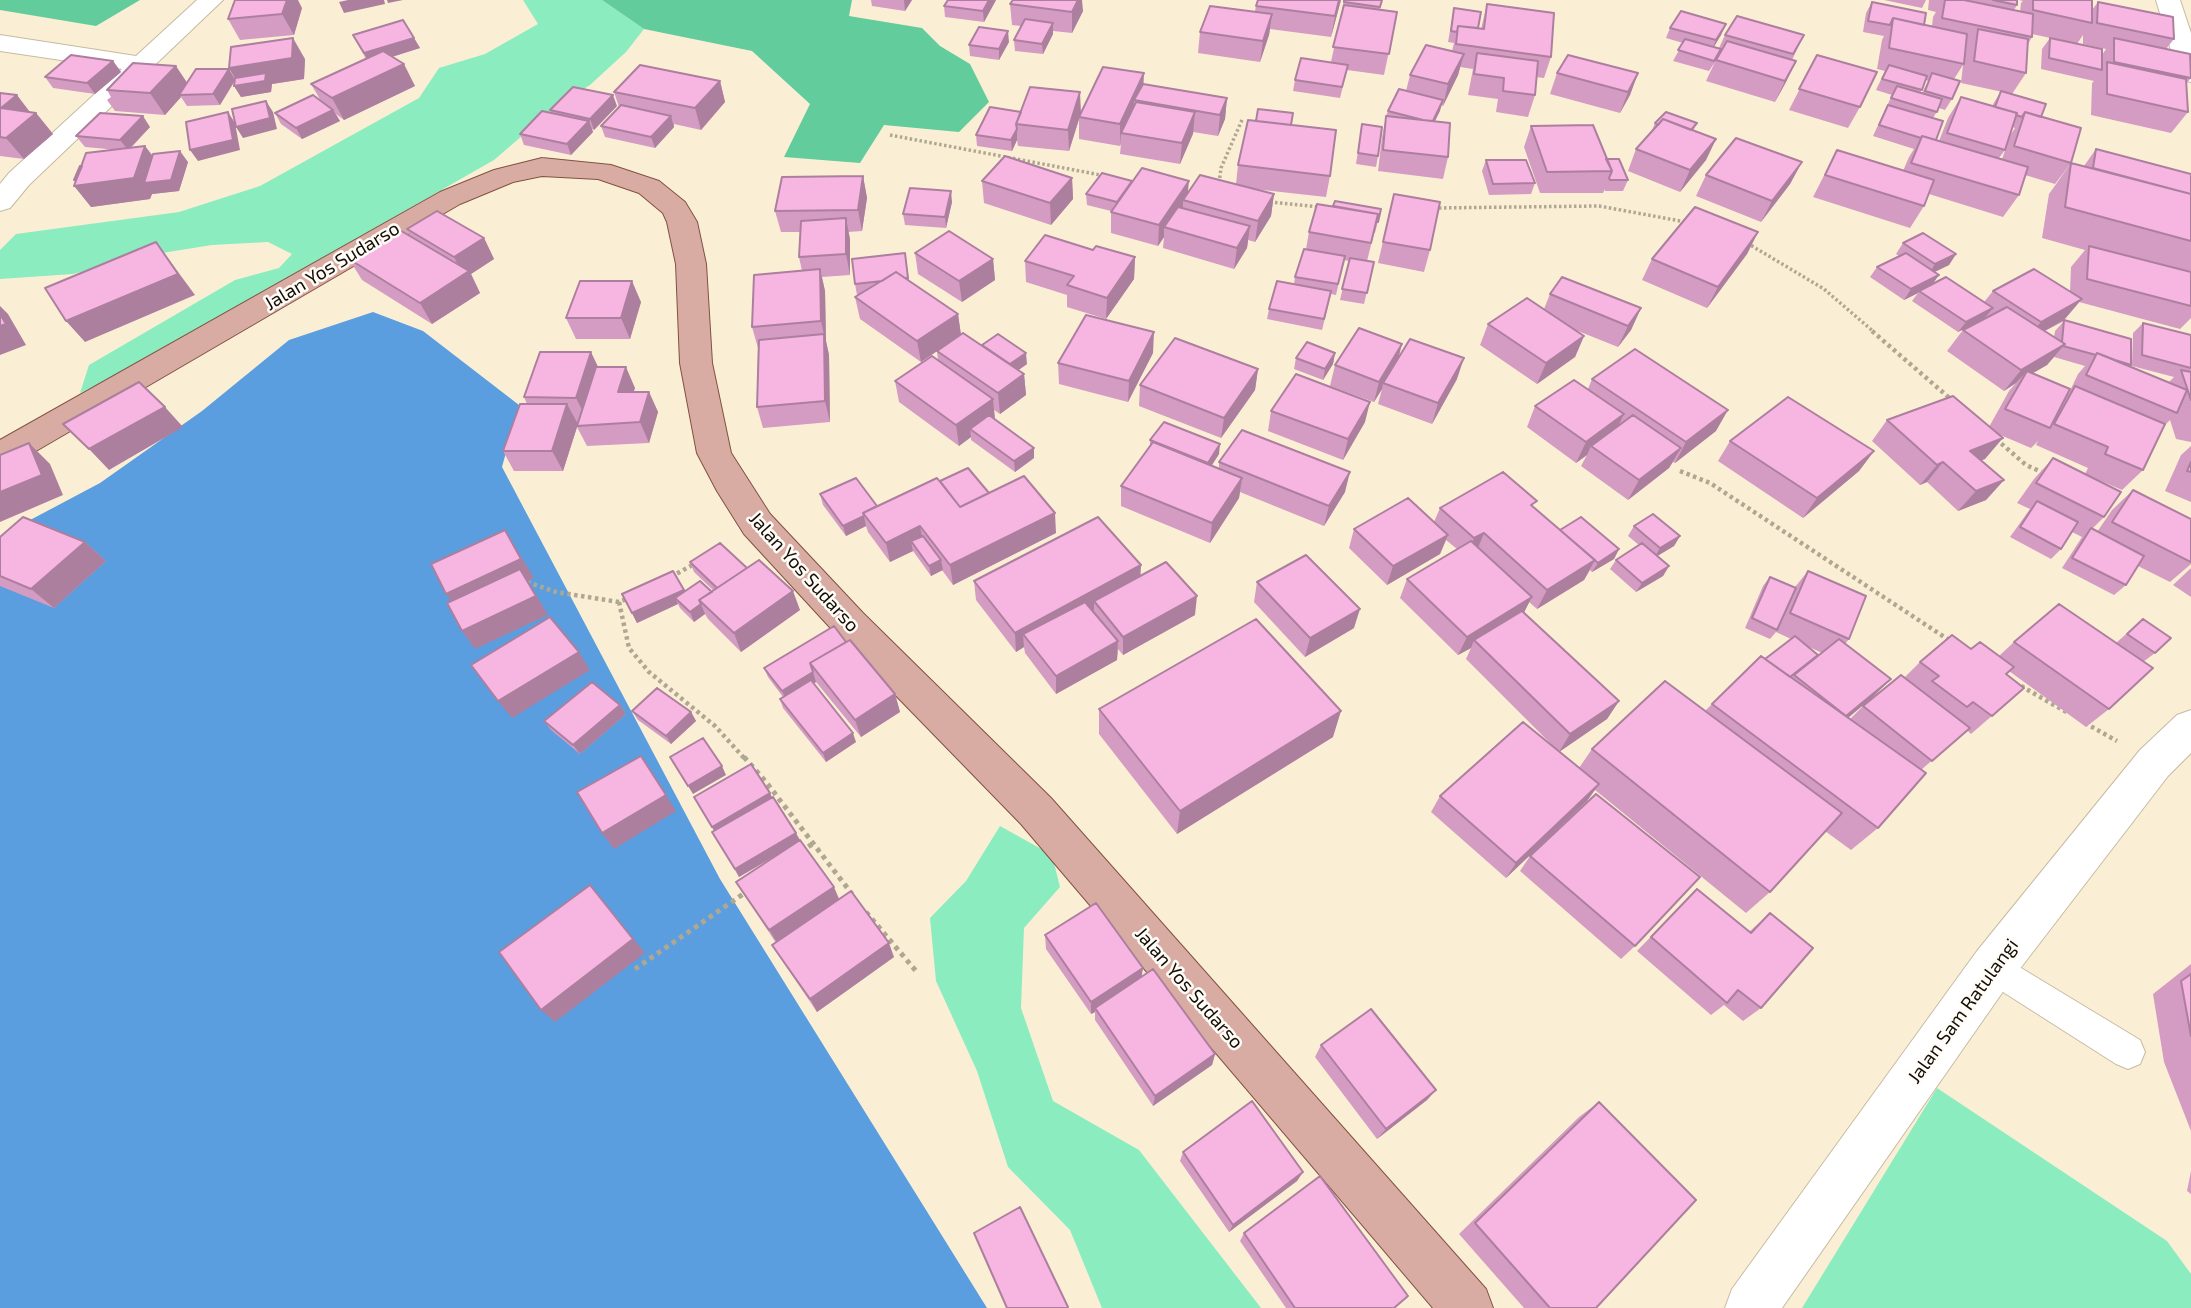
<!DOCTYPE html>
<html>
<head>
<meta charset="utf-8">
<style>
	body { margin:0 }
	canvas { display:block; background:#faefd4 }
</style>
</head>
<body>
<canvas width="2191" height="1308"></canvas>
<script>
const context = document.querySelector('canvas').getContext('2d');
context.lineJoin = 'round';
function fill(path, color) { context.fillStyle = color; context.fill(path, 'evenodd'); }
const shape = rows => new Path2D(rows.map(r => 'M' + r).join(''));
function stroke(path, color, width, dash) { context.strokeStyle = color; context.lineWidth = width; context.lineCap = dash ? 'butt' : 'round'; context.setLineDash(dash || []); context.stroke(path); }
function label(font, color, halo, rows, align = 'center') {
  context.font = font + ' "Exo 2",sans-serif'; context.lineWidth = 5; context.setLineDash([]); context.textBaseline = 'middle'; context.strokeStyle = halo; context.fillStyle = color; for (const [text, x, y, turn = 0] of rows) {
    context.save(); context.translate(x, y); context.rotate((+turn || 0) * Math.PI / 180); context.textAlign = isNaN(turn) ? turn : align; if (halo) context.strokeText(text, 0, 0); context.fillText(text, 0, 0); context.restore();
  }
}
const green = shape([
	[523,0,602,0,644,29,626,52,590,85,558,105,494,160,119,374,80,393,89,365,235,280,279,268,292,254,268,242,212,245,137,257,73,274,0,279,0,250,16,234,179,212,260,186,419,98,439,68,485,54,538,24],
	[1000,826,1052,855,1060,887,1024,928,1021,1008,1053,1101,1139,1150,1261,1308,1102,1308,1070,1230,1008,1167,977,1071,936,981,930,918,966,881],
	[1937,1088,2167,1241,2191,1274,2191,1308,1802,1308]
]);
const forest = shape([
	[0,0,140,0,96,26,0,10],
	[602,0,852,0,849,16,922,28,940,46,970,64,989,102,959,132,884,125,860,163,784,157,810,104,752,51,644,29]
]);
const water = shape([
	[373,312,423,331,519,405,502,467,720,879,987,1308,0,1308,0,536,100,483,202,411,289,340]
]);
const pathFar2 = shape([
	[890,135,1106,176],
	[1219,183,1221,168,1242,120],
	[1270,202,1320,207],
	[1434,208,1599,206,1686,222],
	[1747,243,1824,289,1874,332]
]);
const pathFar1 = shape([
	[1872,331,1953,401],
	[1996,439,2026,465,2046,474],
	[1680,471,1710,483,1952,642],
	[671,577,694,564],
	[527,582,556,592,619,602,629,598],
	[619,602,629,648,649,672,715,726,745,759],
	[2021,686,2068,713],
	[2085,723,2117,741]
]);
const path = shape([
	[744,757,766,782,852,894],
	[801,852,815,842],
	[866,912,916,971],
	[635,969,746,892]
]);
const service = shape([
	[1993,951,2140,1040,2145,1052,2140,1064,2128,1069,2116,1064,1981,978,1977,967,1981,956,1993,951]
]);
const minor = shape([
	[197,0,223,0,29,185,10,208,0,211,0,184,9,173,122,69,0,51,0,35,136,56,197,0],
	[2156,0,2180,0,2191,33,2191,82,2182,80,2178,74,2156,0]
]);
const secondary = shape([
	[2191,710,2191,753,2168,776,2009,983,1782,1308,1725,1308,1732,1289,1977,951,2140,750,2177,715,2191,710]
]);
const primary = shape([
	[542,158,611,165,659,181,685,202,697,222,706,264,712,363,731,453,770,514,863,613,1051,798,1486,1289,1493,1308,1433,1308,1021,824,837,635,744,534,717,491,697,453,680,363,676,264,667,222,663,213,639,193,598,179,542,176,513,182,460,204,12,465,0,469,0,440,440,192,494,170,542,158]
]);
const wall = shape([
	[871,0,912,0,905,11,872,6],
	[996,0,984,22,945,17,944,6],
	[1341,0,1331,37,1270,29,1269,35,1260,62,1198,53,1200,32,1255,11,1256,6],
	[1344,0,1382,0,1380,10,1397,12,1384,75,1347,70,1340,98,1293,91,1295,80,1331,62],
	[1884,0,1926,0,1922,8],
	[1929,0,2017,0,2017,5,2014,10,2020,12,2021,3,2023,1,2019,0,2092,0,2092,10,2098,2,2174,39,2166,49,2191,78,2186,84,2188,112,2171,133,2091,115,2092,83,2094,81,2041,69,2042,49,2050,38,2064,41,2032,34,2032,37,2028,44,2026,73,2012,94,1961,83,1963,65,1954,79,1952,99,1945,110,1939,108,1933,118,1936,140,1939,141,1948,118,1961,97,1992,106,2001,91,2041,117,2071,163,2055,184,2025,175,2019,195,2003,217,1929,194,1924,206,1910,228,1813,197,1837,150,1903,171,1909,157,1914,149,1873,136,1892,95,1876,90,1885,71,1877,69,1882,40,1884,36,1863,32,1866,13,1872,2,1924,25,1932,26,1933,17,1936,12,1928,10],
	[2083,35,2083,44,2106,49,2102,55,2077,44],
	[1926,80,1928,81,1922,93,1920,93],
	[2012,127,2015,128,2011,134,2002,159,1999,158,2005,150],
	[1010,4,1083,11,1072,33,1053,31,1053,34,1043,54,1015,51,1014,40,1021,26,1012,25],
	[1487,4,1551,57,1544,78,1536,77,1535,95,1528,117,1496,112,1498,99,1468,95,1473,69,1460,67,1458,75,1443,106,1441,105,1435,121,1448,157,1443,179,1378,171,1382,137,1386,116,1388,111,1406,91,1410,75,1452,51,1454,43,1448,42,1454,8,1478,28,1481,29],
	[302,8,294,35,240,40,228,19],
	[1726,24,1721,35,1714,47,1719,48,1725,35,1804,35,1792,60,1786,82,1775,102,1706,81,1715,62,1709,71,1673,61,1683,43,1666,38,1670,28],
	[353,35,414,38,420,48,392,57,415,86,344,120,336,114,340,121,302,139,281,124,275,113,321,101,311,84,366,59],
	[1009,42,999,60,970,56,969,45],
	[1817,55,1860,107,1848,128,1789,110],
	[305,59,304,79,272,84,271,92,241,97,234,86,235,81,220,105,187,106,181,97,165,115,115,111,107,100,111,97,107,90,187,83,229,69,235,79,229,68],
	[113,61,121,72,95,94,53,88,45,77],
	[1557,73,1638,73,1630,95,1620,113,1550,94],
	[720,81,725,102,701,130,674,124,674,127,655,148,605,137,601,126,619,107,614,92],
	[1144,84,1227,98,1225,119,1218,136,1193,132,1180,164,1120,154,1121,144,1120,146,1079,139,1079,119,1069,151,1018,146,1017,140,1012,151,977,146,976,135,1021,112,1080,114],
	[0,93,30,112,36,113,53,134,24,159,0,156],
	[617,106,594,130,592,129,593,132,571,155,524,145,520,134,551,113,550,110],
	[1655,123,1697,123,1693,131,1716,139,1706,160,1680,192,1628,171,1636,149,1651,133],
	[1362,124,1378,156,1376,167,1356,164],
	[1291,125,1330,176,1326,197,1254,189,1274,194,1271,216,1255,242,1248,240,1247,248,1234,269,1163,248,1164,237,1158,246,1111,233,1111,211,1087,205,1086,194,1132,181,1188,194,1236,184,1238,165],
	[1531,126,1606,159,1628,180,1623,191,1605,191,1605,189,1603,193,1540,193,1524,147],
	[150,127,131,148,145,146,153,156,188,162,179,191,152,194,150,199,91,207,74,180,118,150,85,147,76,136],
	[2096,149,2191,174,2191,318,2180,329,2079,302,2064,320,2131,365,2129,366,2169,382,2174,377,2132,366,2133,333,2143,323,2191,335,2191,442,2176,439,2170,420,2163,427,2143,470,2122,490,2085,474,2088,468,2036,445,2038,441,2031,448,1998,434,1985,459,1981,460,2004,480,1986,500,1958,511,1927,482,1920,485,1872,441,1887,420,1989,427,2009,391,2016,383,2004,391,1947,351,1963,330,1985,318,1958,332,1912,301,1918,293,1904,300,1870,277,1877,267,1899,256,1896,254,1903,243,1956,254,1949,265,1935,272,1933,284,1984,302,1993,291,2070,292,2071,267,2085,250,2042,238,2049,194,2071,163,2084,166],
	[2064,321,2055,331,2054,337,2045,331],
	[2054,357,2085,366,2078,374,2069,393,2033,373,2047,365],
	[1486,160,1535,183,1531,194,1489,195,1482,171],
	[1802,162,1790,184,1761,222,1696,196,1706,175],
	[863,176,867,198,862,231,848,232,850,239,850,275,822,277,825,291,826,341,829,355,830,422,763,428,757,407,758,348,752,327,802,271,799,257,800,232,781,232,775,211],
	[1072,178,1073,199,1051,225,984,203,982,181],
	[1394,194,1430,250,1424,272,1378,263],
	[952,202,946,228,905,225,903,214],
	[1333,206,1381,209,1375,233,1374,233,1367,261,1374,262,1364,304,1340,300,1349,261,1344,260,1336,295,1331,294,1322,330,1267,319,1269,309,1294,284,1295,277,1306,249,1309,232],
	[407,229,484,238,494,259,471,274,480,293,432,324,362,280,349,259,411,237],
	[1758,232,1747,254,1707,308,1642,280,1652,259],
	[1093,250,1135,257,1134,279,1106,319,1067,307,1067,295,1026,282,1025,261],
	[905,253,909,281,958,314,961,335,982,345,1027,364,1018,370,1024,374,1026,395,1000,414,994,410,995,420,1034,448,1034,458,1015,472,971,440,971,437,959,446,899,402,895,381,938,361,937,351,921,362,860,319,855,297,860,294,857,295,855,284],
	[915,253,993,259,995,280,962,302,918,274],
	[1550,294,1641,308,1631,330,1618,347,1573,329,1584,336,1575,357,1537,384,1480,345,1488,324,1544,309],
	[641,302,630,339,576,339,566,318],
	[1153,353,1128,402,1059,384,1058,363],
	[1335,353,1333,364,1323,380,1294,369,1296,358],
	[1398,359,1457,379,1432,424,1378,404,1382,389,1374,402,1330,386,1335,365],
	[598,367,635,388,633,392,649,392,658,412,649,443,587,446,577,427,563,471,514,471,503,451,527,404,524,397],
	[1258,369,1255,390,1221,438,1139,406,1140,385],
	[1592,379,1716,431,1675,463,1673,462,1669,468,1628,500,1581,466,1587,455,1576,463,1527,427,1535,406,1588,389],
	[1271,411,1365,422,1343,460,1268,431],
	[1150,440,1219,454,1211,466,1219,469,1219,462,1345,492,1324,526,1240,492,1239,498,1210,543,1121,506,1121,486,1150,446],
	[1730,441,1874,451,1859,471,1803,518,1718,461],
	[2191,446,2191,502,2165,491,2181,455],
	[2053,458,2104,517,2092,529,2097,532,2112,510,2133,490,2191,519,2191,564,2170,582,2138,566,2126,585,2114,595,2062,568,2082,537,2072,532,2061,549,2051,559,2010,537,2030,509,2017,503,2034,479],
	[989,493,1056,533,953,585,942,570,931,576,913,551,890,562,868,532,866,526,846,536,823,505,820,494,877,506],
	[1440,508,1534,508,1560,530,1619,549,1614,559,1592,572,1590,570,1584,580,1537,609,1529,602,1524,613,1619,701,1607,719,1559,752,1466,659,1471,648,1458,655,1400,598,1407,579,1457,549,1446,540,1440,554,1387,585,1349,548,1354,529,1434,522],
	[1634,526,1680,536,1674,546,1657,556,1669,566,1663,576,1636,592,1610,569,1616,560,1639,545,1628,536],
	[0,537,85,542,106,561,54,608,0,586],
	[690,562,747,568,800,610,741,652,708,619,705,614,694,622,680,608,678,604,637,623,622,594,685,591,712,592,714,591,694,572],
	[2191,568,2191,597,2173,585],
	[1808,571,1849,639,1845,644,1848,718,1850,719,1863,706,1904,678,1920,662,1971,649,1999,656,2014,642,2116,643,2143,619,2155,653,2143,662,2109,709,2086,727,2009,671,2006,674,2024,688,1971,734,1967,730,1921,770,1878,828,1851,850,1825,831,1770,892,1746,913,1595,790,1587,801,1506,878,1431,812,1440,796,1579,768,1592,749,1705,711,1712,704,1791,639,1776,632,1770,639,1745,628,1763,586,1770,577,1795,587],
	[1807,646,1822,653,1818,656],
	[1140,576,1195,615,1123,655,1118,649,1117,660,1056,694,1025,653,1024,647,1016,652,976,600,974,581],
	[1257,582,1354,628,1305,657,1254,602],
	[846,642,895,694,900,712,861,737,816,682,814,683,856,742,826,762,783,708,780,699,783,697,768,677,764,668],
	[620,705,626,714,580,754,551,730,544,721],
	[1099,709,1333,737,1177,834,1099,734],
	[632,711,691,712,696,721,671,744,638,720],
	[694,797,772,797,839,899,894,957,817,1012,781,959,772,945,776,943,736,882,784,851,739,877,712,832,714,831],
	[1530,856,1635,946,1621,959,1520,871],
	[1697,889,1749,932,1770,913,1761,1008,1743,1021,1724,1005,1711,1015,1637,951],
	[1045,935,1142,976,1215,1054,1212,1065,1153,1106,1095,1020,1095,1012,1091,1014,1046,949],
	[2191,964,2191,1131,2164,1062,2153,994],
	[1321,1045,1436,1090,1427,1100,1377,1139,1315,1057],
	[1599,1102,1596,1308,1524,1308,1459,1234,1579,1117],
	[1183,1152,1303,1172,1297,1181,1229,1232,1180,1161],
	[2191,1171,2191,1194,2187,1191],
	[1244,1233,1394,1308,1286,1308,1240,1241]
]);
const shadedWall = shape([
	[287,0,298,0,302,8,294,35,282,14],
	[348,0,384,0,385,4,344,13,339,2],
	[387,0,403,0,388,3],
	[904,0,912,0,905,11],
	[989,0,996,0,984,22,983,11],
	[1078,0,1082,0,1083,11,1072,33,1072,12],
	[1339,0,1341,0,1331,37,1335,16],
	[1272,14,1269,35,1260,62,1263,41],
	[1053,23,1053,34,1043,54,1042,44],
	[1726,24,1721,35,1711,51,1716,40],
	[1008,31,1009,42,999,60,999,49],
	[293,38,305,59,304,79,272,84,271,92,241,97,234,86,239,85,229,68],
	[414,38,420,48,369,64,364,53],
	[1464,54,1458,75,1443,106,1448,84],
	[113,61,121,72,95,94,87,83],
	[1796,61,1786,82,1775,102,1785,81],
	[404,64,415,86,344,120,332,98],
	[176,66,190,87,179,95,181,97,165,115,150,93],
	[229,69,235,80,220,105,213,94],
	[1144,73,1143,94,1134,100,1134,115,1121,133,1120,146,1120,124],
	[1638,73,1630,95,1620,113,1628,92],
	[720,81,725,102,701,130,695,108],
	[1080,92,1081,113,1069,151,1068,130],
	[17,95,33,116,36,113,53,134,24,159,6,138,1,108],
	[613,95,617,106,594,130,590,119],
	[1227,98,1225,119,1218,136,1220,115],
	[1443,100,1440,111,1429,133,1432,122],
	[266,101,273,112,277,129,243,138,236,127],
	[333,110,340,121,302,139,296,128],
	[228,112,235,123,240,150,198,161,190,150],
	[1195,112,1193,134,1180,164,1182,143],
	[143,116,150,127,128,150,120,140],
	[671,116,674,127,655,148,651,137],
	[589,121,593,132,571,155,567,144],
	[1017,129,1017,140,1012,151,1011,140],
	[1716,139,1706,160,1680,192,1690,170],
	[145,146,161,168,180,151,188,162,179,191,152,194,150,199,91,207,74,186,78,185,74,180],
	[1802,162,1790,184,1761,222,1772,201],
	[863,176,867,198,862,231,858,210],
	[1072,178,1073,199,1051,225,1050,203],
	[1189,181,1187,201,1183,200,1183,209,1164,227,1164,237,1158,246,1159,225],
	[951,191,952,202,946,228,945,217],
	[1274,194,1271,216,1255,242,1258,221],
	[846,218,850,239,850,275,846,254],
	[1250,226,1247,248,1234,269,1237,248],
	[1758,232,1747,254,1707,308,1718,287],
	[484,238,494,259,471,274,480,293,432,324,420,303,463,275,454,257],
	[156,242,195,295,85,342,66,321],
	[1956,254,1949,265,1928,275,1935,264],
	[1135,257,1134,279,1106,319,1107,298],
	[993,259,995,280,962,302,959,281],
	[820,269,825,291,826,341,829,355,830,422,825,401,824,335,821,321],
	[1939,275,1932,285,1919,291,1918,293,1904,300,1911,289],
	[632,281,641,302,630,339,621,318],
	[2082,299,2064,320,2023,343,2041,322],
	[0,306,8,314,26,345,0,355],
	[1641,308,1631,330,1618,347,1628,326],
	[1993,308,1984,319,1958,332,1966,322],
	[958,314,961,335,921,362,917,341],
	[1154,332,1153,353,1128,402,1129,381],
	[1584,336,1575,357,1537,384,1546,363],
	[1402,344,1397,364,1383,383,1382,389,1374,402,1379,382],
	[2065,344,2047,365,2021,380,2027,371,2016,383,2004,391,2021,370],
	[591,352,601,373,586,418,576,398],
	[1026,353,1027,364,1009,377,1008,366],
	[1335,353,1333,364,1323,380,1325,369],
	[1464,358,1457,379,1432,424,1438,403],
	[626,367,635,388,627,412,618,392],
	[1258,369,1255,390,1221,438,1224,418],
	[1024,374,1026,395,1000,414,998,393],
	[649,392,658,412,649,443,640,422],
	[993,399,995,420,970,429,971,437,959,446,956,425],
	[1370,402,1365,422,1343,460,1348,439],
	[567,404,578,424,563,471,552,451],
	[165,407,183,427,109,470,89,449],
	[1728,410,1716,431,1675,463,1686,442],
	[1624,414,1614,435,1591,446,1587,455,1576,463,1586,442],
	[2003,438,1985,459,1953,471,1970,451],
	[29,443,50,464,63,495,0,522,0,492],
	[1220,444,1219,454,1207,473,1208,463],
	[1034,448,1034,458,1015,472,1014,461],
	[1681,448,1669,468,1628,500,1639,480],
	[1874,451,1859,471,1803,518,1817,498],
	[1943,462,1927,482,1920,485,1937,465],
	[1350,472,1345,492,1324,526,1329,506],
	[1242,478,1239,498,1210,543,1212,523],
	[2004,480,1986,500,1958,511,1976,491],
	[1055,513,1056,533,953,585,950,565],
	[864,516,866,526,846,536,843,526],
	[920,526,924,545,911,541,913,551,890,562,886,543],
	[505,530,534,578,528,581,548,615,475,649,462,631,460,613,446,594],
	[1484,533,1476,553,1466,558,1474,538],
	[1448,535,1440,554,1387,585,1393,566],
	[1680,536,1674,546,1654,558,1660,548],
	[85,542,106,561,54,608,31,589],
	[1619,549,1614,559,1592,572,1598,563],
	[941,560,943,570,931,576,929,566],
	[1595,560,1584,580,1537,609,1547,590],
	[1141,565,1140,585,1094,601,1094,610,1031,644,1023,634,1024,647,1016,652,1015,633],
	[1669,566,1663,576,1636,592,1642,583],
	[684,590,689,599,675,598,678,604,637,623,632,613],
	[793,591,800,610,741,652,734,633],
	[1197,596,1195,615,1123,655,1123,637],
	[1532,597,1522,616,1474,640,1471,648,1458,655,1467,637],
	[701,604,705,614,694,622,690,612],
	[1360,609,1354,628,1305,657,1310,638],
	[1118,641,1117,660,1056,694,1056,676],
	[579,652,590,670,512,718,498,701],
	[813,672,816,682,786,700,782,691],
	[1891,679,1873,697,1829,734,1846,716],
	[895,694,900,712,861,737,855,720],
	[1619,701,1607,719,1559,752,1570,734],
	[620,705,626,714,580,754,573,745],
	[1341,711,1333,737,1177,834,1180,811],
	[691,712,696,721,671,744,666,736],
	[853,733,856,742,826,762,823,753],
	[722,766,726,775,693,794,688,786],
	[1599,784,1587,801,1506,878,1516,863],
	[770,793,774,801,717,835,712,827],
	[666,795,676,811,614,849,602,833],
	[796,833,800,841,739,877,735,869],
	[590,885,645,953,555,1022,541,1010],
	[834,887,840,901,778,944,769,930],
	[889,943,894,957,817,1012,810,999],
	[1143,968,1141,981,1095,1008,1095,1012,1091,1014,1091,1002],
	[1215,1054,1212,1065,1153,1106,1155,1096],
	[1436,1090,1427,1100,1377,1139,1386,1129],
	[1303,1172,1297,1181,1229,1232,1233,1225]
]);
const building = shape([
	[235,0,287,0,282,14,228,19,235,0],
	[948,0,989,0,983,11,944,6,948,0],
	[1013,0,1078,0,1072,12,1010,4,1013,0],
	[1258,0,1339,0,1335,16,1256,6,1258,0],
	[1344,0,1382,0,1380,7,1344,2,1344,0],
	[1945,0,1964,0,2033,14,2032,37,1942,18,1945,0],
	[1993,0,2017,0,2017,5,1993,0],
	[2033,0,2092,0,2092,23,2033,10,2033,0],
	[1872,2,1926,13,1924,25,1893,18,1890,25,1868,21,1872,2],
	[2098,2,2173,17,2174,39,2097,23,2098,2],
	[1487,4,1554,13,1551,57,1456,44,1458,26,1484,29,1487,4],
	[1344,5,1397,12,1389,54,1333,47,1344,5],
	[1210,6,1272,14,1263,41,1200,32,1210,6],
	[1454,8,1481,12,1478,28,1458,26,1457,32,1451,31,1454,8],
	[1681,11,1726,24,1716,40,1670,28,1681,11],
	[1737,16,1804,35,1793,54,1725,35,1737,16],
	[1893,18,1967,34,1964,64,1889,48,1893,18],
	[1025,19,1053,23,1042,44,1014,40,1025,19],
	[403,20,414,38,364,53,353,35,403,20],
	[979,27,1008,31,999,49,969,45,979,27],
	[1978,29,2028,39,2026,73,1974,61,1978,29],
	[293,38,292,58,229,68,231,47,293,38],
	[2050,38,2102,49,2102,70,2049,58,2050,38],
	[2114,38,2190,54,2191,78,2114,62,2114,38],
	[1685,39,1721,49,1714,61,1678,50,1685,39],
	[1727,41,1796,61,1785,81,1716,60,1727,41],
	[1426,45,1464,54,1448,84,1410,75,1426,45],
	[383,51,404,64,332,98,311,84,383,51],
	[1477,53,1538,61,1535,95,1503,91,1504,78,1474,74,1477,53],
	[71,55,113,61,87,83,45,77,71,55],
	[1568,55,1638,73,1628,92,1557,73,1568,55],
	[1817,55,1877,72,1860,107,1799,89,1817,55],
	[1301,58,1348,65,1342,87,1295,80,1301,58],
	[2107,62,2186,79,2188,112,2107,94,2107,62],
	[133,63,176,66,150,93,107,90,133,63],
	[640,65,720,81,695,108,614,92,640,65],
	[1889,65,1927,76,1922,90,1882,79,1889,65],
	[1103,67,1144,73,1120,124,1079,117,1103,67],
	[196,69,229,69,213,94,179,95,196,69],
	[266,73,265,81,234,86,235,78,266,73],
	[1932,73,1960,81,1952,99,1925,91,1932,73],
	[1143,84,1227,98,1220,115,1134,100,1143,84],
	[1897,86,1942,99,1937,112,1891,98,1897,86],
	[573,87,613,95,590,119,550,110,573,87],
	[1030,87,1080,92,1068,130,1016,124,1030,87],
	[1399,89,1443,100,1433,121,1423,120,1388,111,1399,89],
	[2001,91,2046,104,2041,117,2025,112,2022,117,2016,115,2017,113,1995,107,2001,91],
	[0,93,17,95,1,108,36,113,6,138,0,137,0,93],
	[313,95,333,110,296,128,275,113,313,95],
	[1961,97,2017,113,2005,150,1947,133,1961,97],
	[266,101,270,118,236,127,232,109,266,101],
	[1136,102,1195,112,1182,143,1121,133,1136,102],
	[621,105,671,116,651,137,601,126,621,105],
	[1888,105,1943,121,1936,140,1922,136,1921,138,1879,125,1888,105],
	[990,107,1021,112,1016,124,1017,129,1011,140,976,135,990,107],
	[1258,109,1293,113,1291,125,1256,121,1258,109],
	[542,111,589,121,567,144,520,134,542,111],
	[228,112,233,140,190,150,186,122,228,112],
	[1666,112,1697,123,1691,130,1663,119,1658,125,1655,123,1666,112],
	[2025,112,2081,128,2071,163,2014,146,2025,112],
	[100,113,143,116,120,140,76,136,100,113],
	[1386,116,1450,123,1448,157,1383,150,1386,116],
	[1663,119,1716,139,1690,170,1636,149,1663,119],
	[1248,120,1336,130,1330,176,1238,165,1248,120],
	[1362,124,1382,127,1378,156,1358,153,1362,124],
	[1593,125,1612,171,1547,172,1531,126,1593,125],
	[1922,136,2028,167,2019,195,1911,163,1922,136],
	[1736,138,1802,162,1772,201,1706,175,1736,138],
	[145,146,134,178,74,186,86,153,145,146],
	[2096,149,2191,174,2191,194,2093,168,2096,149],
	[1837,150,1934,180,1924,206,1825,175,1837,150],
	[180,151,171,180,144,183,153,154,180,151],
	[1005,156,1072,178,1050,203,982,181,1005,156],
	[1606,159,1619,159,1628,180,1610,180,1609,178,1612,171,1606,159],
	[1486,160,1526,160,1535,183,1493,184,1486,160],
	[2071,163,2191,194,2191,241,2065,207,2071,163],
	[80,166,82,166,76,180,74,180,80,166],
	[1142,168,1189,181,1159,225,1111,212,1142,168],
	[1102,173,1132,181,1117,202,1086,194,1102,173],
	[1200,175,1274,194,1258,221,1183,200,1200,175],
	[863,176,858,210,775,211,782,177,863,176],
	[910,188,951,191,945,217,903,214,910,188],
	[1394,194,1440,202,1430,250,1383,242,1394,194],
	[1335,201,1381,209,1378,222,1376,222,1378,214,1333,206,1335,201],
	[1317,204,1378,214,1371,243,1309,232,1317,204],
	[1178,207,1250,226,1237,248,1164,227,1178,207],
	[1695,207,1758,232,1718,287,1652,259,1695,207],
	[437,211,484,238,454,257,407,229,437,211],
	[846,218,846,254,799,257,801,221,846,218],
	[398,229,469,271,420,303,349,259,398,229],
	[949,231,993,259,959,281,915,253,949,231],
	[1923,233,1956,254,1935,264,1903,243,1923,233],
	[1045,235,1093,250,1096,246,1135,257,1107,298,1067,285,1074,276,1025,261,1045,235],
	[156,242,178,274,66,321,45,288,156,242],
	[2089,246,2191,272,2191,306,2087,279,2089,246],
	[1304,249,1345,256,1338,284,1295,277,1304,249],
	[905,253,908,278,905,278,896,272,882,281,855,284,852,259,905,253],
	[1906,253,1939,275,1911,289,1877,267,1906,253],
	[1350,258,1374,262,1367,293,1342,289,1350,258],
	[820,269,821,321,752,327,754,275,820,269],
	[2034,269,2082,299,2041,322,1993,291,2034,269],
	[896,272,958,314,917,341,855,297,896,272],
	[1562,277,1641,308,1628,326,1550,294,1562,277],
	[1946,277,1993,308,1966,322,1919,291,1946,277],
	[580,281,632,281,621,318,566,318,580,281],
	[1277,281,1331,291,1324,319,1269,309,1277,281],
	[1527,298,1584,336,1546,363,1488,324,1527,298],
	[2007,307,2065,344,2021,370,1963,330,2007,307],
	[0,314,6,324,0,326,0,314],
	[1086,315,1154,332,1129,381,1058,363,1086,315],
	[2064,320,2131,339,2131,365,2115,360,2097,353,2096,355,2063,346,2065,344,2062,342,2064,320],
	[2143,323,2191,335,2191,368,2142,355,2143,323],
	[1359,328,1402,344,1379,382,1335,365,1359,328],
	[963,333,1024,374,998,393,937,351,963,333],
	[824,334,825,401,757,407,759,340,824,334],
	[998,334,1026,353,1010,364,982,345,998,334],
	[1175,338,1258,369,1224,418,1140,385,1175,338],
	[1410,339,1464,358,1438,403,1383,383,1410,339],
	[1307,342,1335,353,1325,369,1296,358,1307,342],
	[1635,349,1728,410,1686,442,1592,379,1635,349],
	[540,352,591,352,576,398,524,397,540,352],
	[2097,353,2187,390,2177,413,2086,375,2097,353],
	[932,356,993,399,956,425,895,381,932,356],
	[596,367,626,367,618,392,649,392,640,422,577,426,596,367],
	[2181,370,2191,372,2191,400,2181,370],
	[2027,371,2070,389,2050,428,2005,409,2027,371],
	[1296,374,1370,402,1348,439,1271,411,1296,374],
	[1574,380,1624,414,1586,442,1535,406,1574,380],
	[139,382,165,407,89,449,63,424,139,382],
	[2075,386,2165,424,2143,470,2105,454,2108,447,2054,424,2075,386],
	[1953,396,2003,438,1970,451,2004,480,1976,491,1943,462,1937,465,1887,420,1953,396],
	[1788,397,1874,451,1817,498,1730,441,1788,397],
	[520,404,567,404,552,451,503,451,520,404],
	[989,415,1034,448,1014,461,970,429,989,415],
	[1633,415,1681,448,1639,480,1591,446,1633,415],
	[1164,422,1220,444,1208,463,1150,440,1164,422],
	[1242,430,1350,472,1329,506,1219,462,1242,430],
	[1153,442,1242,478,1212,523,1121,486,1153,442],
	[29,443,42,475,0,492,0,455,29,443],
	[2053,458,2121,492,2104,517,2036,483,2053,458],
	[2191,462,2191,472,2187,471,2191,462],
	[968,468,989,493,960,507,940,481,968,468],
	[1503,472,1537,501,1531,505,1595,560,1547,590,1484,533,1474,538,1440,508,1503,472],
	[1024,476,1055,513,950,565,920,526,886,543,863,513,937,478,960,507,1024,476],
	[856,478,877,506,863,513,864,516,843,526,820,494,856,478],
	[2133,490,2191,519,2191,562,2112,522,2133,490],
	[1408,498,1448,535,1393,566,1354,529,1408,498],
	[2037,501,2078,522,2061,549,2020,527,2037,501],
	[1653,514,1680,536,1660,548,1634,526,1653,514],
	[23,517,85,542,31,589,0,576,0,537,23,517],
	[1098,517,1141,565,1015,633,974,581,1098,517],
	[1581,517,1619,549,1598,563,1560,530,1581,517],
	[2091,528,2144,556,2126,585,2072,558,2091,528],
	[505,530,521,559,446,594,431,564,505,530],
	[923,536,941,560,929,566,911,541,923,536],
	[1471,541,1532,597,1467,637,1407,579,1471,541],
	[720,543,747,568,717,588,690,562,720,543],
	[1642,543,1669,566,1642,583,1616,560,1642,543],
	[1306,555,1360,609,1310,638,1257,582,1306,555],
	[759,560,793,591,734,633,699,600,759,560],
	[1166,562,1197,596,1123,637,1094,601,1166,562],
	[520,569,536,596,462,631,447,603,520,569],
	[673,571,684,590,632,613,622,594,673,571],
	[1808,571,1866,596,1849,639,1790,613,1808,571],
	[1770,577,1796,588,1777,630,1752,618,1770,577],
	[700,581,712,592,699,600,701,604,690,612,675,598,700,581],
	[1085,602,1118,641,1056,676,1023,634,1085,602],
	[2059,604,2153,668,2109,709,2014,642,2059,604],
	[1522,611,1619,701,1570,734,1474,640,1522,611],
	[550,617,579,652,498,701,471,665,550,617],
	[1256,619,1341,711,1180,811,1099,709,1256,619],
	[2143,619,2171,638,2155,653,2127,634,2143,619],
	[834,626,846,642,810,663,813,672,782,691,764,668,834,626],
	[1952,635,1971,649,1980,642,2014,667,2006,674,2024,688,1992,716,1973,702,1967,707,1932,681,1939,676,1920,662,1952,635],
	[1795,636,1818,655,1790,677,1765,659,1795,636],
	[1839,639,1891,679,1846,716,1794,675,1839,639],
	[850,640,895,694,855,720,810,663,850,640],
	[1761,656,1926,773,1878,828,1712,704,1761,656],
	[1901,675,1970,728,1932,761,1863,706,1901,675],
	[811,680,853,733,823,753,780,699,811,680],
	[1665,681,1842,813,1770,892,1592,749,1665,681],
	[592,682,620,705,573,745,544,721,592,682],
	[657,688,691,712,666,736,632,711,657,688],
	[1523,722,1599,784,1516,863,1440,796,1523,722],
	[703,738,722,766,688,786,670,757,703,738],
	[641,756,666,795,602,833,577,792,641,756],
	[751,764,770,793,712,827,694,797,751,764],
	[1596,794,1700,877,1635,946,1530,856,1596,794],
	[773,797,796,833,735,869,712,832,773,797],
	[800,840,834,887,769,930,736,882,800,840],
	[590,885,633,939,541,1010,499,952,590,885],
	[1697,889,1751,933,1770,913,1813,948,1761,1008,1738,990,1727,1003,1651,937,1697,889],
	[851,891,889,943,810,999,772,945,851,891],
	[1096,903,1143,968,1091,1002,1045,935,1096,903],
	[1153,969,1215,1054,1155,1096,1095,1008,1153,969],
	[2191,974,2191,1036,2181,981,2191,974],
	[1371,1009,1436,1090,1386,1129,1321,1045,1371,1009],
	[1252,1101,1303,1172,1233,1225,1183,1152,1252,1101],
	[1599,1102,1696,1200,1596,1308,1550,1308,1475,1223,1599,1102],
	[1320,1176,1408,1296,1394,1308,1295,1308,1244,1233,1320,1176],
	[1020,1207,1068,1307,1067,1308,1007,1308,974,1233,1020,1207]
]);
const streetNames = [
	["Jalan Yos Sudarso",332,266,-31],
	["Jalan Yos Sudarso",804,572,48],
	["Jalan Yos Sudarso",1189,988,49],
	["Jalan Sam Ratulangi",1963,1011,-54]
];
fill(green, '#8bedbf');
fill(forest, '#62cc9d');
fill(water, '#5a9ee0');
stroke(service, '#c6bba2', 2);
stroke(minor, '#c6bba2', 2);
stroke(secondary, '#c6bba2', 2);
stroke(primary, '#825144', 2);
stroke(pathFar2, '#b0a792', 3.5, [2.5, 2.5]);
stroke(pathFar1, '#b0a792', 4.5, [3.5, 3.5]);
stroke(path, '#b0a792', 5, [4.5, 4.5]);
fill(service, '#fff');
fill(minor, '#fff');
fill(secondary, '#fff');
fill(primary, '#d8aca3');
fill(wall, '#d49cc2');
fill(shadedWall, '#ad7f9e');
fill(building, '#f7b5e2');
stroke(building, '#ad7f9e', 2);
label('19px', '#120e06', '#fffcf7', streetNames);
</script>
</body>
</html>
